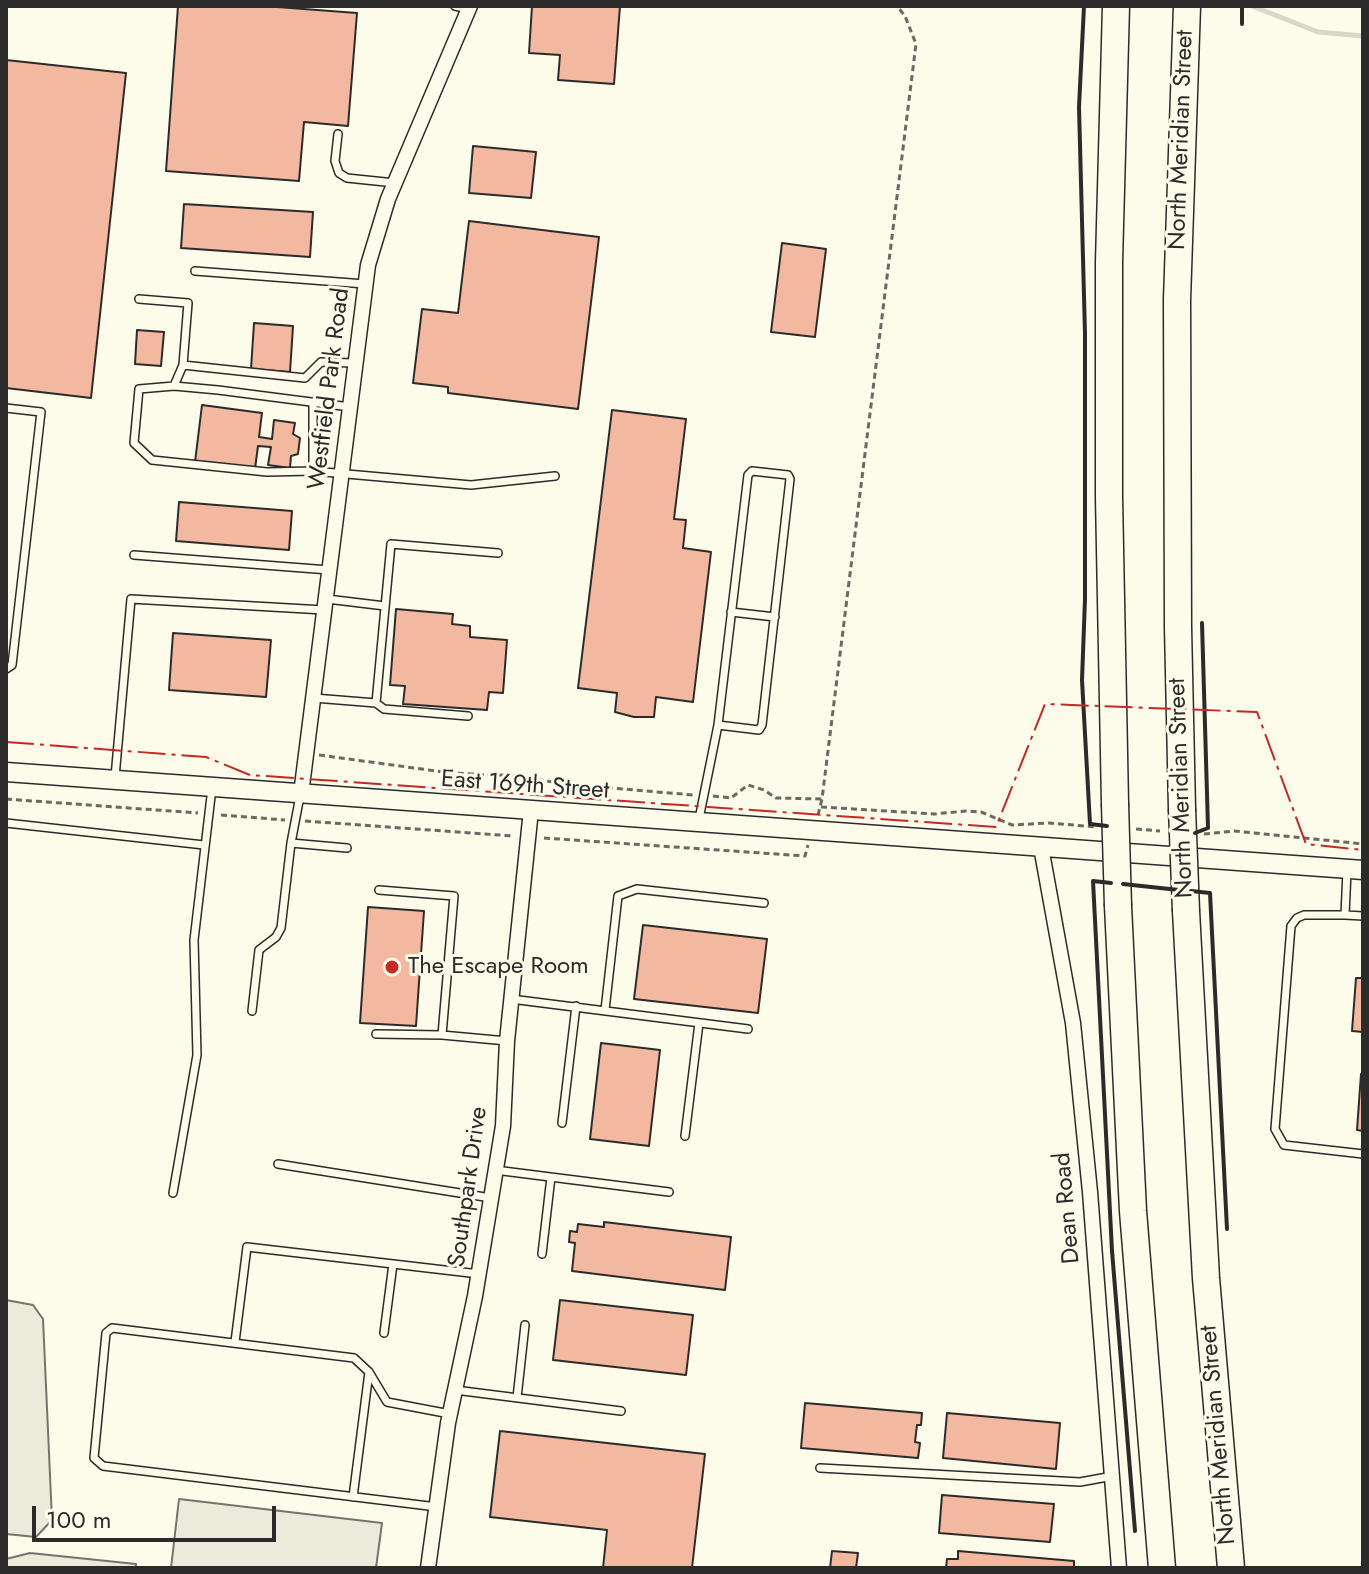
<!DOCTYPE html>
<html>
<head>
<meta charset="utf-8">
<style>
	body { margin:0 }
	#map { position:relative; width:1369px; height:1574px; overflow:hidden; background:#fdfbea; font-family:Jost,sans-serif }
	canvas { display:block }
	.frame { position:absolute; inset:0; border:8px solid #2b2b2b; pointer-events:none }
	.scale { position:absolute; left:32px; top:1506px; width:244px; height:36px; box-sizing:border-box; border:4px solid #2b2b2b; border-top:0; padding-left:10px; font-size:24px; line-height:28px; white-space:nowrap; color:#2b2b2b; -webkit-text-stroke:6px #fdfbea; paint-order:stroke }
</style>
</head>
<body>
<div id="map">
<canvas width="1369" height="1574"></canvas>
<div class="frame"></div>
<div class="scale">100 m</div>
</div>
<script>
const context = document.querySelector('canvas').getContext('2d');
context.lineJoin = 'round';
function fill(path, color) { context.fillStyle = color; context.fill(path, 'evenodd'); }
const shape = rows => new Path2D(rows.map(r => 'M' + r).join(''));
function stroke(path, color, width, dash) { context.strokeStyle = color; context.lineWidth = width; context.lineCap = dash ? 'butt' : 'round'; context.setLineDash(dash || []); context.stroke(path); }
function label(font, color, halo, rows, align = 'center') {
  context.font = font + ' Jost,sans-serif'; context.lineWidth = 6; context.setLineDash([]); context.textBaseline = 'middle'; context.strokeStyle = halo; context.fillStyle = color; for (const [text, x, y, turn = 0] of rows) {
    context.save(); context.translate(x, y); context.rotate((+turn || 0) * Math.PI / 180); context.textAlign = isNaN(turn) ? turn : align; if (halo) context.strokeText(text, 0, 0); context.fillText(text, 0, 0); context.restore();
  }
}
const green = shape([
	[6,1300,33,1305,43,1319,52,1520,36,1537,6,1534,6,1300],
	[179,1499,382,1523,376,1568,171,1568,179,1499],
	[30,1553,136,1564,136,1568,6,1568,6,1559,30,1553]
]);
const stream = shape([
	[1252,6,1318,32,1363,36]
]);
const building = shape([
	[178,6,264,6,357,13,348,126,304,122,299,181,166,171,178,6],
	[532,6,620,6,614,84,558,80,560,55,529,53,532,6],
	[6,60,126,73,91,398,6,388,6,60],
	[473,146,536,152,531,198,469,193,473,146],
	[184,204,313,212,310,257,181,248,184,204],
	[469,221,599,237,578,409,448,393,448,387,413,383,422,309,458,313,469,221],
	[782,243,826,249,815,337,771,332,782,243],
	[254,323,293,326,290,372,251,369,254,323],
	[137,330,164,332,161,366,135,364,137,330],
	[202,405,262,413,259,437,272,439,274,420,295,423,293,434,300,438,298,454,291,456,290,468,268,465,271,447,258,446,255,469,195,462,202,405],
	[612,410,686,419,674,519,686,520,683,548,711,552,693,702,656,697,654,717,634,717,615,712,617,693,578,688,612,410],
	[179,502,292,511,289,550,176,541,179,502],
	[396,609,453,614,452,624,470,626,470,637,507,640,503,693,489,692,487,710,403,704,405,686,390,685,396,609],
	[173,633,271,640,266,697,169,690,173,633],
	[368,907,424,911,416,1026,360,1023,368,907],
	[643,925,767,939,758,1013,634,999,643,925],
	[1356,978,1363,978,1363,1032,1352,1031,1356,978],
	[601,1043,660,1050,649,1146,590,1139,601,1043],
	[1361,1074,1363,1074,1363,1131,1357,1130,1361,1074],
	[604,1222,731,1237,725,1290,572,1271,575,1243,569,1242,570,1231,577,1232,578,1224,604,1227,604,1222],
	[560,1300,693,1315,686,1375,553,1360,560,1300],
	[805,1403,922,1413,921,1425,917,1425,915,1442,920,1443,918,1458,801,1448,805,1403],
	[947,1413,1060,1423,1056,1469,943,1458,947,1413],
	[500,1431,705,1454,692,1568,603,1568,607,1530,490,1517,500,1431],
	[942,1495,1054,1504,1050,1542,939,1533,942,1495],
	[832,1551,858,1553,856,1568,830,1568,832,1551],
	[958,1551,1074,1561,1074,1568,946,1568,947,1559,958,1559,958,1551]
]);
const path = shape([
	[319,755,451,773,518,776,564,784,693,795],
	[713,796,731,798,748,785,764,790,776,798,822,799],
	[6,799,198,813],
	[821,807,934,814,966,811,981,812,1012,825,1049,823,1097,827],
	[221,815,285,820],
	[818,815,822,799,916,44,905,16,897,6],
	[305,821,513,836],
	[1136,829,1160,831],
	[1204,834,1234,831,1363,844],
	[544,838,805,856,808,845]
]);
const service = shape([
	[455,6,469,9],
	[338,134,335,161,339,173,347,178,395,183],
	[195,271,365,284],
	[139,299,188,303,183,365],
	[174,386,183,365,305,378,321,362,354,363],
	[350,407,218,390,174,386,139,389,134,443,152,460,267,472,313,471,471,485,555,476],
	[6,408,41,412,12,665,6,669],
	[313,471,313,402],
	[134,555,329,570],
	[327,599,385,606],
	[731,612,775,617],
	[314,698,376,703,384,709,468,716],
	[376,703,391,544,498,553],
	[115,777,131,599,324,610],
	[699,819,718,725,748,475,752,471,788,475,790,479,762,725,759,730,718,725],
	[6,823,204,845],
	[291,843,347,848],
	[1347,871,1345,915,1304,915,1297,918,1291,926,1275,1129,1284,1145,1363,1154],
	[379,890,454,896,442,1035],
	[1345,915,1363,916],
	[511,999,748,1029],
	[605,1010,618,896,637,889,764,903],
	[252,1011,259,950,276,937,281,928,291,843,300,796],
	[376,1034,442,1035,507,1041],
	[562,1123,576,1006],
	[685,1136,699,1023],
	[278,1164,491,1198],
	[495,1170,669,1192],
	[173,1193,197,1055,194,940,212,788],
	[542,1254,551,1177],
	[384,1333,393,1264],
	[235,1342,247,1247,479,1274],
	[455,1390,621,1411],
	[517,1398,525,1325],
	[820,1468,1080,1482,1113,1476],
	[353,1497,369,1372],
	[437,1507,103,1466,94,1458,106,1333,112,1328,354,1358,369,1372,387,1402,450,1414]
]);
const minor = shape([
	[301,794,368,265,388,199,470,6],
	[1041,847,1073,1023,1090,1192,1119,1568],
	[428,1568,448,1423,475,1296,503,1126,507,1041,531,810]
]);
const tertiary = shape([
	[6,772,1363,870]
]);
const motorway = shape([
	[1115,804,1109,497,1109,262,1116,6],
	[1182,809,1178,627,1177,300,1187,6],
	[1118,906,1133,1211,1162,1568],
	[1186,911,1206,1278,1231,1568]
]);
const motorwayBridge = shape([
	[1115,804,1118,906],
	[1182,809,1186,911]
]);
const wall = shape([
	[1084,6,1079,107,1085,334,1085,599,1082,680,1090,824,1107,826],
	[1242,24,1242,6],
	[1195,833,1208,828,1202,623],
	[1111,883,1093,881,1112,1251,1135,1531],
	[1123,884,1179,890],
	[1191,891,1210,893,1227,1229]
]);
const power = shape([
	[6,742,206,757,250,775,996,827,1045,704,1257,712,1306,844,1363,850]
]);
const markers = [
	[392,967,8,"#c62828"]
];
const streetNames = [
	["North Meridian Street",1182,140,-88],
	["Westfield Park Road",330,389,-83],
	["East 169th Street",525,786,4],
	["North Meridian Street",1182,788,-92],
	["Southpark Drive",469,1187,-82],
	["Dean Road",1068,1208,-95],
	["North Meridian Street",1219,1435,-95]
];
const poiNames = [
	["The Escape Room",408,967]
];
fill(green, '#ecebdb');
stroke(green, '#74746e', 2);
stroke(stream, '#d8d7c9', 5);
fill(building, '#f2b8a0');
stroke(building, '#2b2b2b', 2);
stroke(service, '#2b2b2b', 10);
stroke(minor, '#2b2b2b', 17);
stroke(tertiary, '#2b2b2b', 21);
stroke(motorway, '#2b2b2b', 29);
stroke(path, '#6a6964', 3, [6, 4]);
stroke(service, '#fdfbea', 7);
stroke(minor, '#fdfbea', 14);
stroke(tertiary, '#fdfbea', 18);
stroke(motorway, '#fdfbea', 26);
stroke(motorwayBridge, '#2b2b2b', 29, []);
stroke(motorwayBridge, '#fdfbea', 26);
stroke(wall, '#2b2b2b', 4);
stroke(power, '#c62828', 2, [28, 6, 4, 6]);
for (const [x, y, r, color] of markers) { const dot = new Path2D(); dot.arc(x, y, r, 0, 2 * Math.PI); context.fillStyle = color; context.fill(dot); stroke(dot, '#fdfbea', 3); }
label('24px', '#2b2b2b', '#fdfbea', streetNames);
label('24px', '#2b2b2b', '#fdfbea', poiNames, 'left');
</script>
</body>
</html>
